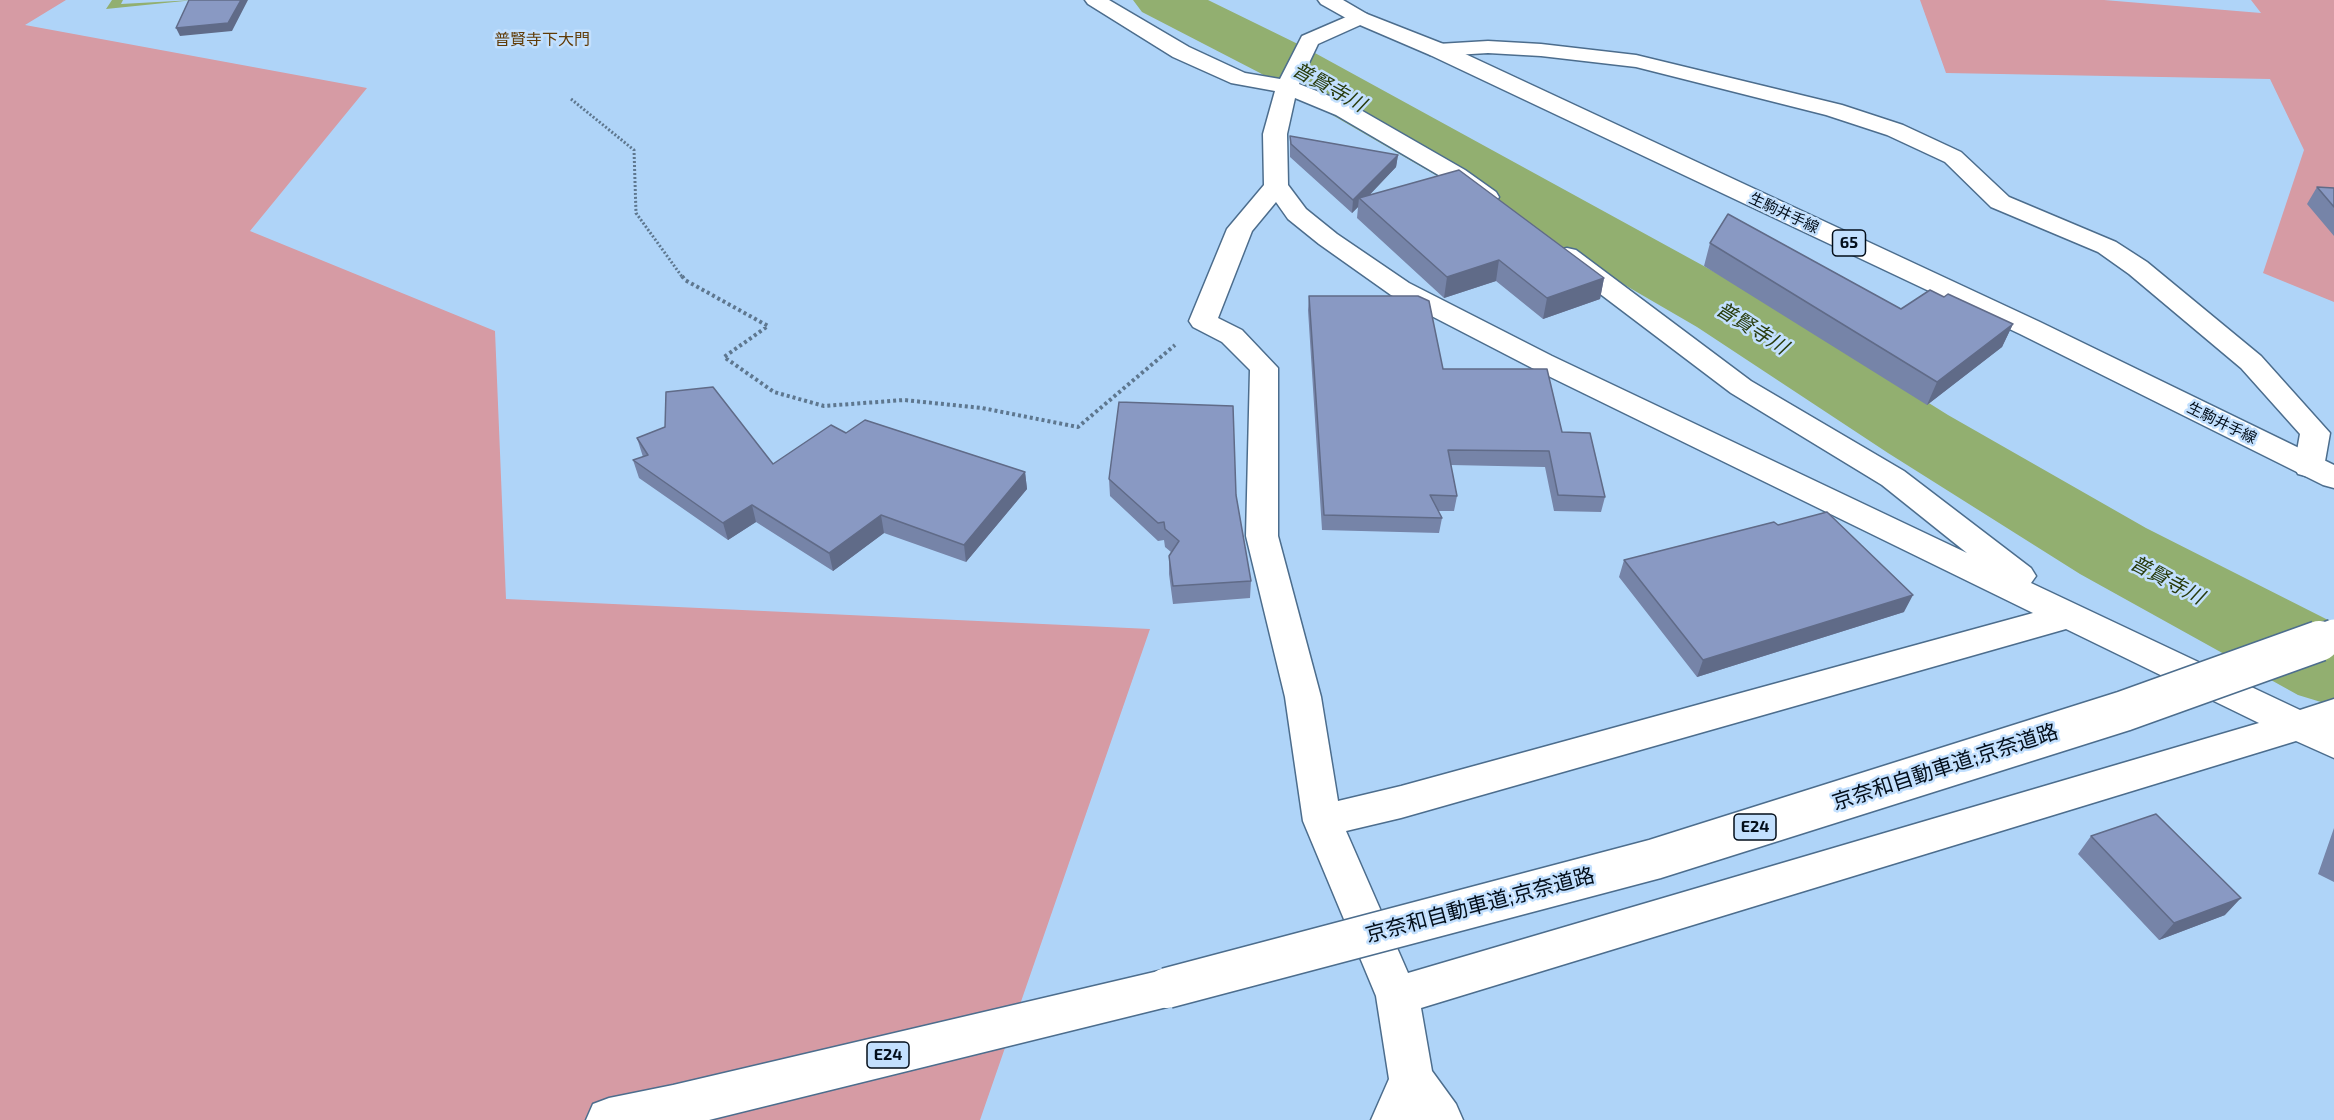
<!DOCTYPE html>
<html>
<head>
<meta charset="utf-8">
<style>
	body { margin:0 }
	canvas { display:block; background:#afd4f8 }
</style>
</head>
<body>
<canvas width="2334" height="1120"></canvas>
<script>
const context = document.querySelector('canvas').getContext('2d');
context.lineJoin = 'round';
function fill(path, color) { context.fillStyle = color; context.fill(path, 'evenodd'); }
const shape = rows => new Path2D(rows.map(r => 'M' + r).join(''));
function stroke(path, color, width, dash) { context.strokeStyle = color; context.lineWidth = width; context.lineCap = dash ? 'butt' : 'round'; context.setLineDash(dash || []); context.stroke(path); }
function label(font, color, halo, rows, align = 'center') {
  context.font = font + ' "Exo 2","Noto Sans JP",sans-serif'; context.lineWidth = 5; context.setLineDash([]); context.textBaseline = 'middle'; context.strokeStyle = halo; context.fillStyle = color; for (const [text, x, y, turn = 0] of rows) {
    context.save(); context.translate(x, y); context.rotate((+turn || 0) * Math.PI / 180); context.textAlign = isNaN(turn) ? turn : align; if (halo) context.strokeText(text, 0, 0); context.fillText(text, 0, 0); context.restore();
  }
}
const green = shape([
	[0,0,66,0,25,25,367,88,250,231,495,331,506,599,1150,629,980,1120,0,1120],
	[1920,0,2104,0,2261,13,2251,0,2334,0,2334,302,2263,273,2304,150,2270,79,1946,73]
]);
const water = shape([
	[112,0,123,0,121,4,194,0,106,9]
]);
const river = shape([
	[1133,0,1208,0,1304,47,1753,293,1948,415,2146,528,2334,623,2334,706,2298,695,2080,574,1888,453,1697,327,1260,73,1142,12,1133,0]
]);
const pathFar1 = shape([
	[571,99,634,150,636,213,683,278]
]);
const path = shape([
	[682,276,685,280,768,326,724,357,774,392,824,406,904,400,982,408,1078,427,1175,345]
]);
const minor = shape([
	[1085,0,1109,0,1189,47,1245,73,1280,79,1302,36,1353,14,1360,12,1367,14,1370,18,1367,22,1318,44,1299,84,1352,105,1465,170,1496,192,1499,197,1496,202,1487,204,1478,202,1447,180,1336,115,1295,98,1287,134,1288,185,1306,209,1337,234,1409,283,1552,356,1967,553,1882,485,1731,393,1558,262,1554,256,1558,250,1567,248,1576,250,1751,381,1904,471,2031,568,2036,576,2031,583,2300,710,2334,699,2334,758,2296,741,1421,1008,1432,1071,1456,1104,1463,1120,1371,1120,1389,1079,1376,996,1303,821,1285,697,1246,536,1250,370,1222,342,1193,327,1189,321,1227,229,1264,185,1263,134,1275,91,1231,83,1173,57,1088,4,1085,0],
	[1276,202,1288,219,1319,244,1391,295,1532,368,2033,613,1401,786,1338,801,1321,697,1278,536,1278,368,1242,330,1218,318,1252,231,1276,202],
	[2066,629,2259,723,1408,973,1346,831,1401,818,2066,629],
	[1488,41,1541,44,1636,55,1842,105,1903,125,1961,152,2009,197,2116,242,2147,262,2261,356,2330,433,2324,467,2320,474,2309,477,2298,474,2294,467,2300,434,2241,368,2129,274,2098,252,1991,207,1945,162,1887,135,1826,115,1636,67,1541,56,1488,53,1438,56,1430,55,1427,50,1430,45,1438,44,1488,41]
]);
const primary = shape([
	[1318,0,1343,0,1367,14,1446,45,2040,322,2334,465,2334,488,2323,485,2020,334,1430,55,1353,22,1321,4,1318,0]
]);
const motorway = shape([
	[1167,969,1182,974,1188,988,1182,1002,1167,1007,709,1120,586,1120,593,1104,609,1098,673,1085,1167,969]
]);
const motorwayBridgeFar1 = shape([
	[2315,642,2334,635]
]);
const motorwayBridge = shape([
	[1167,988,1655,859,2124,711,2319,641]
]);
const wall = shape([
	[1290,136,1398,155,1396,167,1369,195,1604,278,1600,299,1543,319,1496,281,1444,298,1357,218,1358,207,1352,213,1290,157],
	[2317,187,2334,188,2334,236,2307,204],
	[1710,243,1901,309,2013,324,2002,347,1927,405,1704,266],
	[1309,296,1443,369,1562,432,1605,497,1601,512,1554,511,1545,467,1451,465,1457,496,1454,511,1438,511,1442,518,1439,533,1322,530,1308,310],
	[846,433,1025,472,1027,489,966,562,884,533,833,571,756,522,728,540,639,478,633,460,643,457,637,438,773,464],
	[1109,479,1236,495,1251,581,1250,598,1173,604,1169,574,1169,556,1171,552,1165,547,1164,540,1158,541,1110,496],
	[1778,525,1904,612,1697,677,1619,577,1624,560],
	[2334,828,2334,882,2318,874],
	[2091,836,2225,915,2159,940,2078,854]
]);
const shadedWall = shape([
	[241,0,248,0,232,31,180,36,176,28],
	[1398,155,1396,167,1363,202,1359,198,1358,207,1352,213,1353,200],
	[1499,260,1496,281,1444,298,1447,277],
	[1604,278,1600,299,1543,319,1547,298],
	[2013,324,2002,347,1927,405,1937,382],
	[1025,472,1027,489,966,562,964,545],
	[752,505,756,522,728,540,723,523],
	[881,515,884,533,833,571,829,553],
	[1913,595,1904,612,1697,677,1703,660],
	[2241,898,2225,915,2159,940,2174,923]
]);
const building = shape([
	[189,0,241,0,228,23,176,28,189,0],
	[1290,136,1398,155,1353,200,1291,144,1290,136],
	[1459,170,1604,278,1547,298,1499,260,1447,277,1359,198,1459,170],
	[2317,187,2334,188,2334,207,2317,187],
	[1728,214,1901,309,1930,290,1944,297,1948,294,2013,324,1937,382,1710,243,1728,214],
	[1309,296,1418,296,1429,301,1443,369,1547,369,1562,432,1590,433,1605,497,1558,495,1549,451,1448,450,1457,496,1430,495,1442,518,1324,515,1309,296],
	[713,387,773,464,831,425,846,433,865,420,1025,472,964,545,881,515,829,553,752,505,723,523,633,460,648,455,637,438,665,427,666,392,713,387],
	[1119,402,1233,406,1236,495,1251,581,1173,586,1169,556,1179,541,1165,529,1164,522,1158,523,1109,479,1119,402],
	[1827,512,1913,595,1703,660,1624,560,1774,522,1778,525,1827,512],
	[2156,814,2241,898,2174,923,2091,836,2156,814]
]);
const farStreetnames = [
	["生駒井手線",1784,213,25],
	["生駒井手線",2222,423,26]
];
const farNeighbourhoodnames = [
	["普賢寺下大門",542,40]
];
const shields = [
	[1849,243,33],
	[1755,827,42],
	[888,1055,42]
];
const shieldNames = [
	["65",1849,243],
	["E24",1755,827],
	["E24",888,1055]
];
const waterNames = [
	["普賢寺川",1329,87,29],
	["普賢寺川",1752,328,32],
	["普賢寺川",2167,580,28]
];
const nearStreetnames = [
	["京奈和自動車道;京奈道路",1945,767,-18],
	["京奈和自動車道;京奈道路",1480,905,-15]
];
fill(green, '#d69ba4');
fill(water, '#92af70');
fill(river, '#92af70');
stroke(minor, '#4c6d8d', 3);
stroke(primary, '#4c6d8d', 3);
stroke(motorway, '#4c6d8d', 3);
stroke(pathFar1, '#5e778f', 3, [2, 2]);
stroke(path, '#5e778f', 4, [3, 3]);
fill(minor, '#fff');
fill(primary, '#fff');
fill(motorway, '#fff');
stroke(motorwayBridgeFar1, '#4c6d8d', 34, []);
stroke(motorwayBridge, '#4c6d8d', 43, []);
stroke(motorwayBridgeFar1, '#fff', 31);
stroke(motorwayBridge, '#fff', 40);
fill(wall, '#7684a8');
fill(shadedWall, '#606b88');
fill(building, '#8999c3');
stroke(building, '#606b88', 1.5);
label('15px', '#030e1a', '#c3e0fe', farStreetnames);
label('16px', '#603b07', '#c3e0fe', farNeighbourhoodnames);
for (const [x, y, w] of shields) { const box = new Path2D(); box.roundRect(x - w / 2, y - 13, w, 26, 4.5); context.fillStyle = '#c3e0fe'; context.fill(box); stroke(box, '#030e1a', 1.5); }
label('bold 16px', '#030e1a', null, shieldNames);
label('italic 20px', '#293c0e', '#c3e0fe', waterNames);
label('21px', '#030e1a', '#c3e0fe', nearStreetnames);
</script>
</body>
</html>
